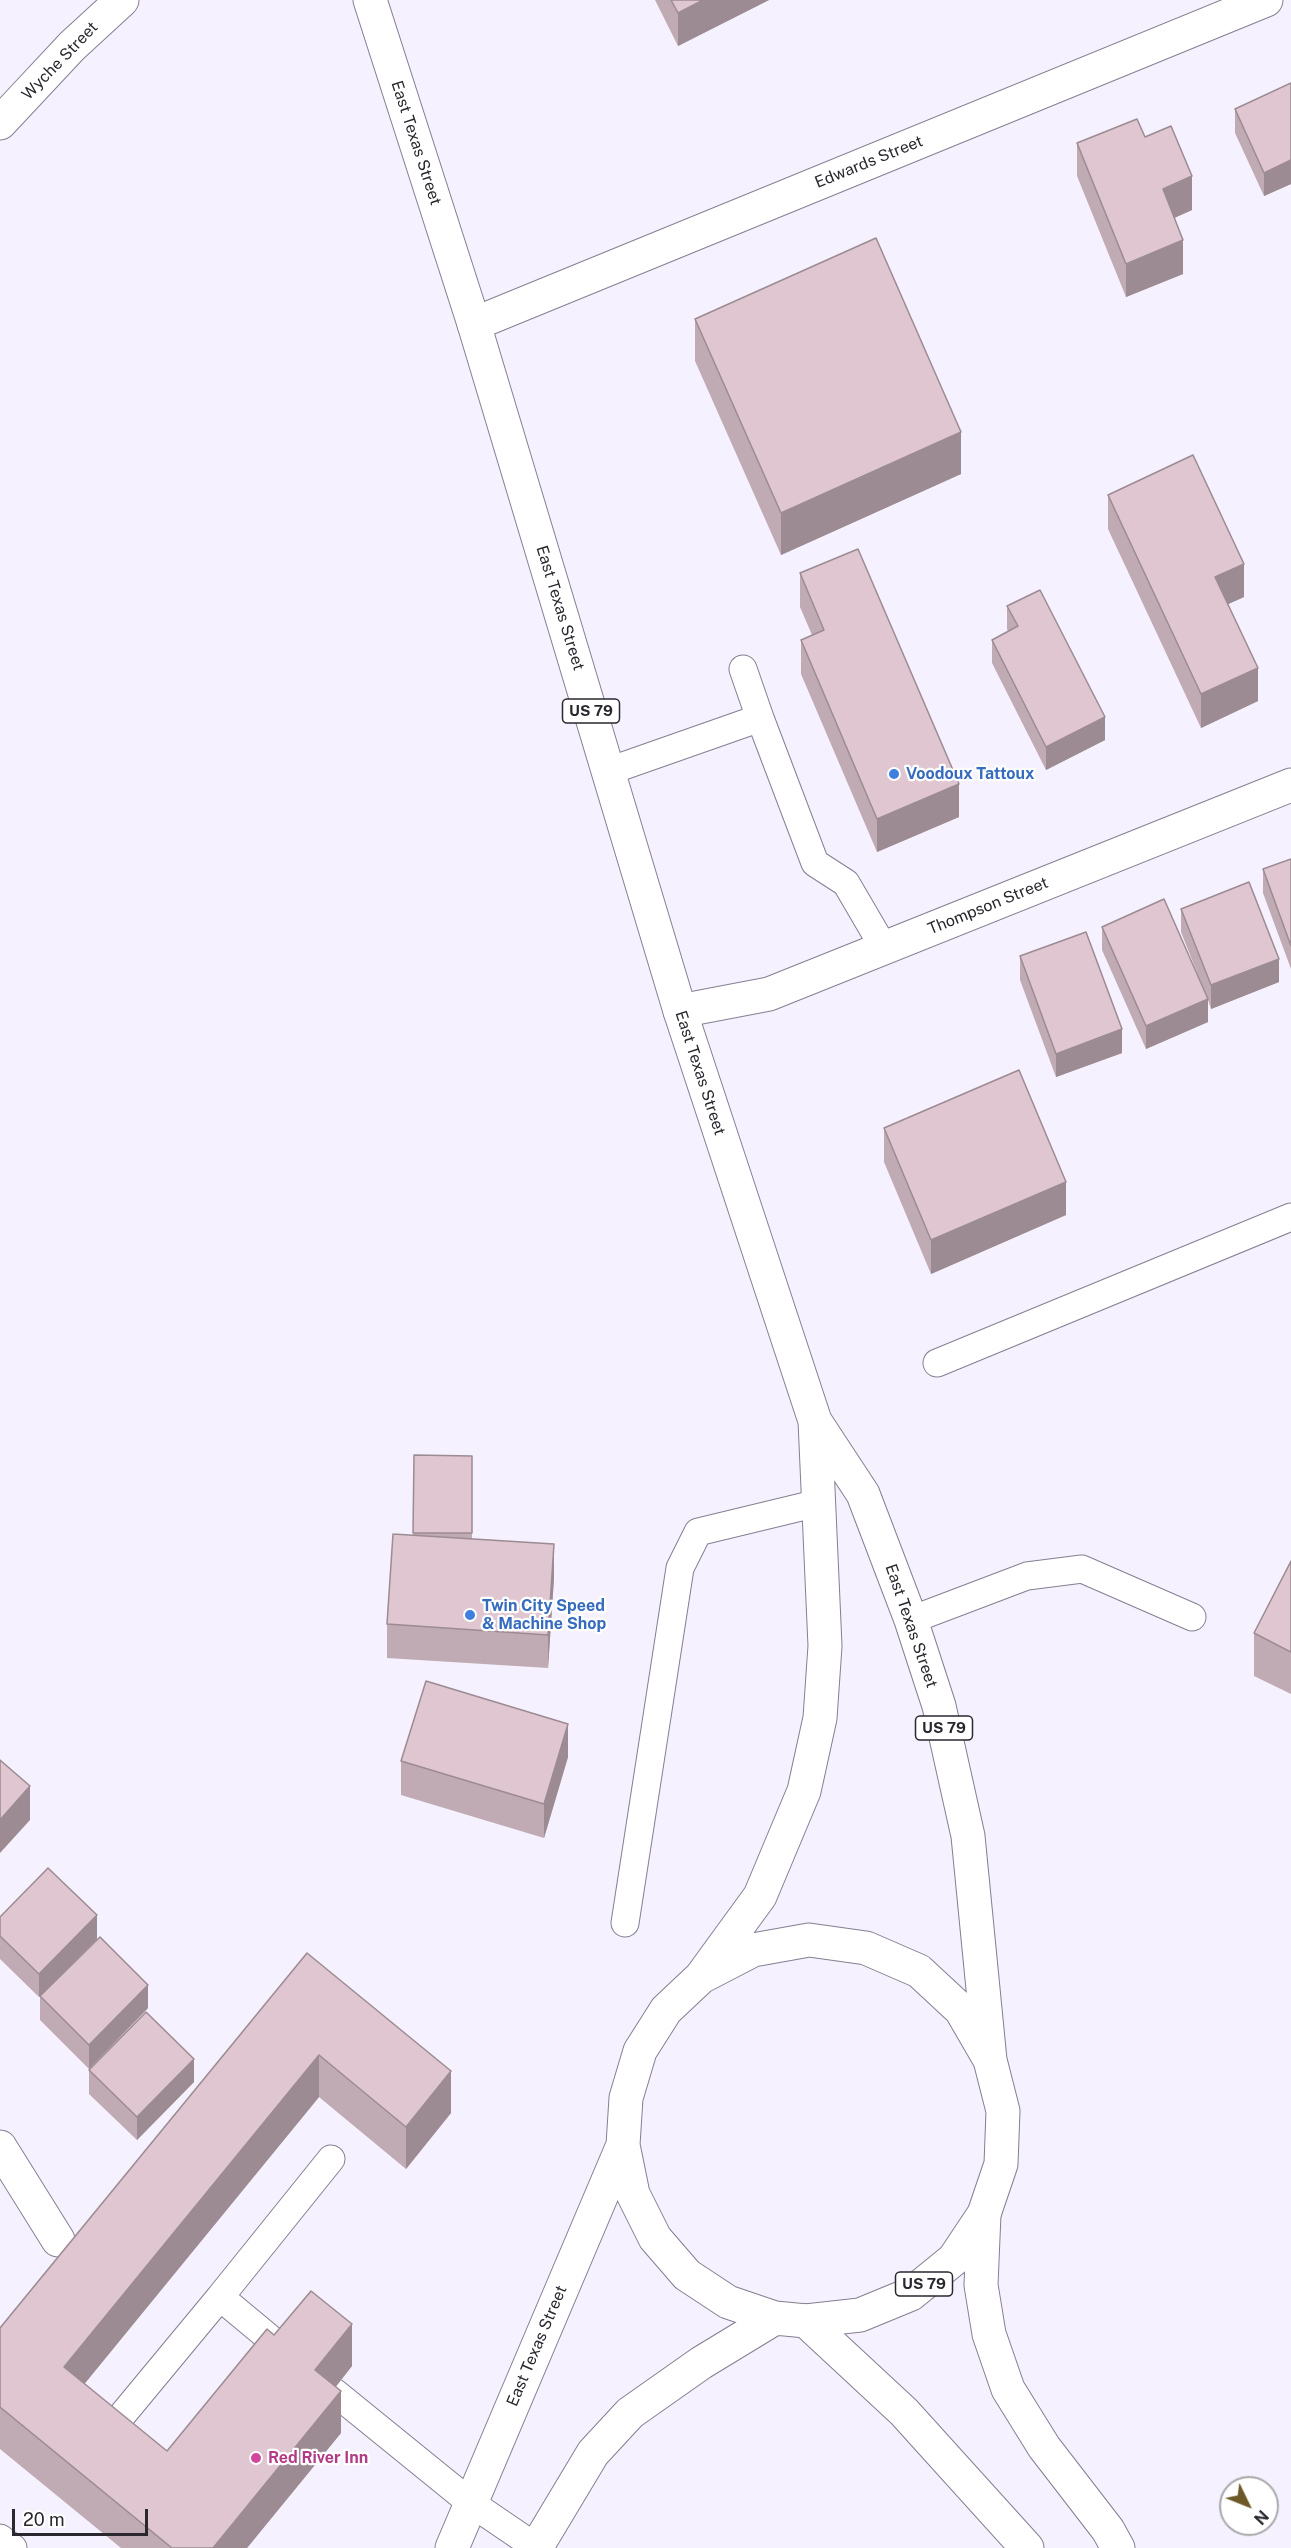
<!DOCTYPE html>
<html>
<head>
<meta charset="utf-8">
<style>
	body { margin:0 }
	#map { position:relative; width:1291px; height:2548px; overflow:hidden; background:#f5f1fe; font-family:"Public Sans",sans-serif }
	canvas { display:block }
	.north { position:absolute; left:1219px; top:2476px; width:60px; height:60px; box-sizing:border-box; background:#fff; border:2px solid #aaa9ac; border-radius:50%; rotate:133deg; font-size:16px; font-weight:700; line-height:24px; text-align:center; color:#2a272f }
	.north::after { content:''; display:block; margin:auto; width:21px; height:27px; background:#6d5827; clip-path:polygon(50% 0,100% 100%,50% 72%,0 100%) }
	.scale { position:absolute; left:12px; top:2509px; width:136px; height:27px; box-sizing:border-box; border:3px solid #2a272f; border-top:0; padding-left:8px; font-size:18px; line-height:21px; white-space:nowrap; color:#2a272f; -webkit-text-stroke:4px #fff; paint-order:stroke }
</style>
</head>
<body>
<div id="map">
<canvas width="1291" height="2548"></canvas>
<div class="north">N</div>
<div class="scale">20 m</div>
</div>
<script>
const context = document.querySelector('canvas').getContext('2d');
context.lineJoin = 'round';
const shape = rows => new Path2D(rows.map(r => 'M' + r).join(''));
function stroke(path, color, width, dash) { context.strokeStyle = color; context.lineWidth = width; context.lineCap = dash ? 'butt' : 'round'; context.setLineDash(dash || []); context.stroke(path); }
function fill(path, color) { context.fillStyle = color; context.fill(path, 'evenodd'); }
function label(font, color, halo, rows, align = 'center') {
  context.font = font + ' "Public Sans",sans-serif'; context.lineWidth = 4.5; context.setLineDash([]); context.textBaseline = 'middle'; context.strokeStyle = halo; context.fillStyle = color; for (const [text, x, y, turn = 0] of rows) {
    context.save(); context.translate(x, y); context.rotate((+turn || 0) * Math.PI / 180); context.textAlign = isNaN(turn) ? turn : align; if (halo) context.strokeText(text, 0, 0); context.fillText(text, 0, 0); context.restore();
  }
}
const service = shape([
	[743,669,760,718],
	[609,771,760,718,815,863,846,883,884,948],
	[937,1363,1291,1217],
	[911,1620,1027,1576,1082,1569,1192,1617],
	[625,1923,680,1568,698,1532,818,1503],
	[291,2356,220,2297,331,2159],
	[333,2391,471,2503,537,2548],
	[114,2425,220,2297],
	[0,2538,13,2548]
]);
const minor = shape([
	[0,123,72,46,122,0],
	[474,324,1266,0],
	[680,1011,769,994,1291,785],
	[0,2147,58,2240],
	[984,2214,981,2285,989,2334,1008,2389,1044,2447,1108,2530,1118,2548],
	[806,2321,904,2412,1027,2548]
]);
const primary = shape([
	[370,0,474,324,680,1011,815,1421,863,1494,911,1620,939,1706,968,1836,990,2060],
	[701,1977,753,1950,809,1940,866,1948,919,1971,961,2010,990,2060,1003,2111,1001,2164,984,2214,954,2259,911,2294,860,2315,806,2321,775,2318,728,2302,687,2275,655,2238,633,2194,623,2145,626,2098,640,2051,666,2010,701,1977,760,1896,804,1791,820,1718,825,1646,815,1421],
	[452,2548,623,2145],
	[536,2548,593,2453,630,2413,701,2363,775,2318]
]);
const wall = shape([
	[655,0,769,0,678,46],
	[1291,83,1291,184,1264,196,1235,133,1235,109],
	[1145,137,1192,210,1174,218,1183,274,1126,297,1077,176,1077,143],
	[695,319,961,474,781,555,695,361],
	[1108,495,1244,597,1228,604,1258,701,1201,728,1108,529],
	[800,573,959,817,877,852,801,674,801,640,812,635,800,607],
	[1007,606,1105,740,1046,770,992,663,992,640,1008,631,1007,629],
	[1291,859,1291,969,1263,893,1263,869],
	[1181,909,1279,982,1211,1009,1208,1000,1208,1022,1146,1049,1102,950,1102,927,1204,990,1181,932],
	[1020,956,1122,1053,1056,1077,1020,980],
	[884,1128,1066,1215,931,1274,884,1162],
	[414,1455,472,1456,472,1539,554,1578,548,1668,387,1658,387,1624,413,1535],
	[1291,1561,1291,1694,1254,1676,1254,1633],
	[568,1757,544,1838,401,1795,401,1761],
	[0,1917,97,1939,39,1997,0,1959],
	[307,1953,451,2113,406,2169,319,2097,84,2384,167,2451,274,2335,352,2366,336,2387,341,2433,247,2548,121,2548,0,2449,0,2328],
	[40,1996,148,2008,89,2069,40,2020],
	[89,2070,194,2082,137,2140,89,2094]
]);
const shadedWall = shape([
	[703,0,769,0,678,46,678,13],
	[1291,160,1291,184,1264,196,1264,173],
	[1192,176,1192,210,1163,223,1163,189],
	[1183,240,1183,274,1126,297,1126,264],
	[961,432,961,474,781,555,781,513],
	[1244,564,1244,597,1215,610,1215,577],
	[1258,668,1258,701,1201,728,1201,694],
	[1105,717,1105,740,1046,770,1046,747],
	[959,784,959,817,877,852,877,819],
	[1279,959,1279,982,1211,1009,1211,985],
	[1208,999,1208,1022,1146,1049,1146,1026],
	[1122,1029,1122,1053,1056,1077,1056,1054],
	[1066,1182,1066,1215,931,1274,931,1240],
	[554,1544,554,1578,548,1668,548,1635],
	[568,1724,568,1757,544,1838,544,1804],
	[30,1786,30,1820,0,1853,0,1820],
	[97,1915,97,1939,39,1997,39,1974],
	[148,1985,148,2008,89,2069,89,2045],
	[319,2055,319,2097,64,2409,64,2367],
	[194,2059,194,2082,137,2140,137,2117],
	[451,2071,451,2113,406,2169,406,2127],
	[352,2324,352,2366,315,2412,315,2370],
	[341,2391,341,2433,247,2548,213,2548]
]);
const building = shape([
	[671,0,703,0,678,13,671,0],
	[1291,83,1291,160,1264,173,1235,109,1291,83],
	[1137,119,1145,137,1171,126,1192,176,1163,189,1183,240,1126,264,1077,143,1137,119],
	[876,238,961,432,781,513,695,319,876,238],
	[1193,455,1244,564,1215,577,1258,668,1201,694,1108,495,1193,455],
	[858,549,959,784,877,819,801,640,824,630,800,573,858,549],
	[1040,590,1105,717,1046,747,992,640,1018,626,1007,606,1040,590],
	[1291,859,1291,946,1263,869,1291,859],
	[1249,882,1279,959,1211,985,1181,909,1249,882],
	[1164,899,1208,999,1146,1026,1102,927,1164,899],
	[1086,932,1122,1029,1056,1054,1020,956,1086,932],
	[1019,1070,1066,1182,931,1240,884,1128,1019,1070],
	[414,1455,472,1456,472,1533,413,1533,414,1455],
	[393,1534,554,1544,548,1635,387,1624,393,1534],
	[1291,1561,1291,1652,1254,1633,1291,1561],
	[426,1681,568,1724,544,1804,401,1761,426,1681],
	[0,1760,30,1786,0,1820,0,1760],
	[48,1868,97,1915,39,1974,0,1936,0,1917,48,1868],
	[100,1937,148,1985,89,2045,40,1996,100,1937],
	[307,1953,451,2071,406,2127,319,2055,64,2367,167,2451,267,2329,274,2335,311,2291,352,2324,315,2370,341,2391,213,2548,172,2548,0,2407,0,2328,307,1953],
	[146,2012,194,2059,137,2117,89,2070,146,2012]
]);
const markers = [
	[894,774,6,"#3f7fe0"],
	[470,1615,6,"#3f7fe0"],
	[256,2458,6,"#d1479c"]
];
const shields = [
	[591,711,57],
	[944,1728,57],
	[924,2284,57]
];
const shieldNames = [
	["US 79",591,711],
	["US 79",944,1728],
	["US 79",924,2284]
];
const streetNames = [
	["Wyche Street",60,61,-46],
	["East Texas Street",416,143,72],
	["Edwards Street",869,162,-22],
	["East Texas Street",560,608,73],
	["Thompson Street",988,906,-22],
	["East Texas Street",700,1073,72],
	["East Texas Street",911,1626,71],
	["East Texas Street",537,2346,-67]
];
const shopNames = [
	["Voodoux Tattoux",906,774],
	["Twin City Speed",482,1606],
	["& Machine Shop",482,1624]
];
const hotelNames = [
	["Red River Inn",268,2458]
];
stroke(service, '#867e92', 29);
stroke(minor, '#867e92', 35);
stroke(primary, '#867e92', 35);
stroke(service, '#fff', 27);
stroke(minor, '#fff', 33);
stroke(primary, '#fff', 33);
fill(wall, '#c0aab3');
fill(shadedWall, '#9c8b92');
fill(building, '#dfc6d0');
stroke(building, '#9c8b92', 1.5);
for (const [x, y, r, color] of markers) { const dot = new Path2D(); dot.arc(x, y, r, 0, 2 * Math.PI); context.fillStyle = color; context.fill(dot); stroke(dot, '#fff', 2); }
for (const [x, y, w] of shields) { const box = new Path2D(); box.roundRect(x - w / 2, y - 12, w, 24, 4.5); context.fillStyle = '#fff'; context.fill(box); stroke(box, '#2a272f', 1.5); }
label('bold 15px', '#2a272f', null, shieldNames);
label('16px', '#2a272f', '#fff', streetNames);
label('bold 16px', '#366cbe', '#fff', shopNames, 'left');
label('bold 16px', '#b23c85', '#fff', hotelNames, 'left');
</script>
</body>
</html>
